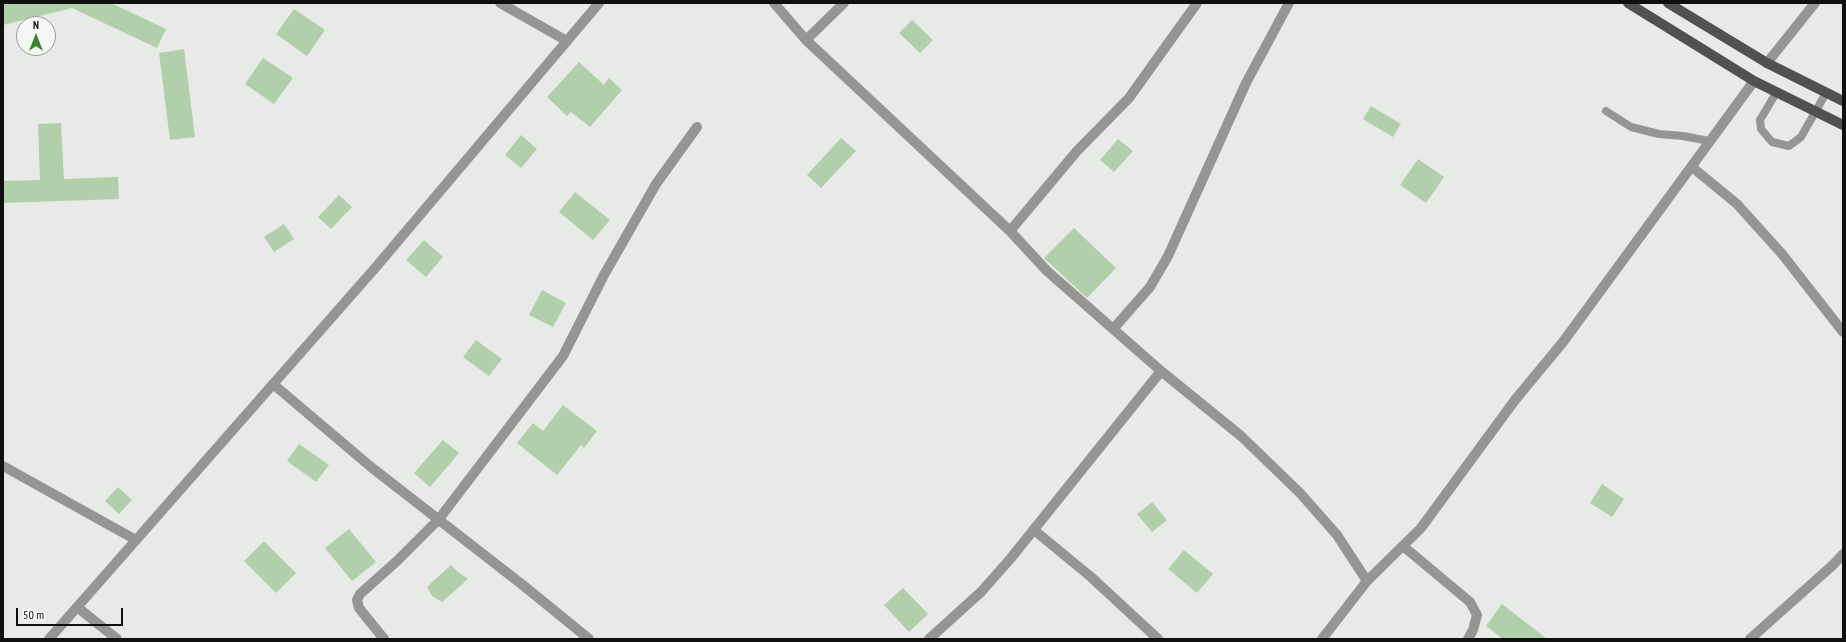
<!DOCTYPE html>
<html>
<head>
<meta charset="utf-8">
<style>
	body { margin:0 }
	#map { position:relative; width:1846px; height:642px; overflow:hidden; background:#e8eae7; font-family:"PT Sans Narrow",sans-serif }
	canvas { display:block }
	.frame { position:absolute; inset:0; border:4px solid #0f100f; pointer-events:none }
	.north { position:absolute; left:16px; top:16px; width:40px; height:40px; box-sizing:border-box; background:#f5f7f4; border:1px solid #999b98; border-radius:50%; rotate:0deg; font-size:11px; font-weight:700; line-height:16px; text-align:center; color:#0f100f }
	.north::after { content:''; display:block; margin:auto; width:14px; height:18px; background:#398229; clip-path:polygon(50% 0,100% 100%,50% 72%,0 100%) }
	.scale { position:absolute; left:16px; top:608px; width:107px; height:18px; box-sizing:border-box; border:2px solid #0f100f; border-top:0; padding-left:5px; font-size:12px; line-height:14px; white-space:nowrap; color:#0f100f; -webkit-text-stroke:3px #f5f7f4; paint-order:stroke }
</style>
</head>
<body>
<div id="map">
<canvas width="1846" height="642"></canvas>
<div class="frame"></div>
<div class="north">N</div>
<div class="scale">50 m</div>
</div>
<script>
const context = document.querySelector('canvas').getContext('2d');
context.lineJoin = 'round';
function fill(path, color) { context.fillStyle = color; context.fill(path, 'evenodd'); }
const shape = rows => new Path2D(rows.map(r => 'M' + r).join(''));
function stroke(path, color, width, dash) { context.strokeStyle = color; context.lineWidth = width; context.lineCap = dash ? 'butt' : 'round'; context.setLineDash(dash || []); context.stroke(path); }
const building = shape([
	[8,3,111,3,166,29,157,48,72,8,3,25,3,4],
	[294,9,325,30,307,56,276,34],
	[912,20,933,40,920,53,899,33],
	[184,49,195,137,170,140,159,53],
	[263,58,293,78,274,104,245,84],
	[579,62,604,85,609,78,622,90,590,127,571,112,567,116,547,97],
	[1371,106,1401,124,1393,137,1363,119],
	[61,123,64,179,118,177,119,199,3,203,3,181,40,180,38,124],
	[521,135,537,149,521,168,505,155],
	[841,138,856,151,821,188,807,175],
	[1118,139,1133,151,1114,172,1100,160],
	[1418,159,1444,177,1426,203,1400,185],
	[575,192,610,220,593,240,559,212],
	[339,195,352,207,331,229,318,217],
	[284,224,294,239,274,252,264,237],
	[1074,228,1116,268,1087,298,1044,258],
	[424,240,443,257,426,277,406,260],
	[542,290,566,303,553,327,529,315],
	[476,340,502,359,489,376,463,357],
	[563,405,597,431,584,448,581,445,557,475,517,443,533,423,543,431],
	[443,440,459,453,430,487,414,473],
	[299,444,329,465,316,482,287,461],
	[1602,484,1624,499,1612,517,1590,503],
	[118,487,132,500,119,514,105,501],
	[1152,502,1167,520,1152,532,1137,514],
	[349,529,376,562,352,581,325,548],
	[264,541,296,573,276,593,244,561],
	[1184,550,1213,574,1197,593,1168,569],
	[451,565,458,572,468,579,442,602,432,596,427,587],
	[903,588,928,614,909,632,884,605],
	[1502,604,1547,639,1503,639,1486,626]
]);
const service = shape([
	[1776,93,1760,120,1761,129,1772,142,1789,146,1801,137,1826,93],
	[1606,111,1631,127,1659,134,1683,136,1709,141]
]);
const minor = shape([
	[500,3,567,41],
	[774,3,806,40,1010,231,1047,271,1161,371,1241,436,1300,493,1337,535,1367,581],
	[806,40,844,3],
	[1767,63,1815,3],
	[1692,167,1737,204,1782,254,1843,332],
	[1010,231,1077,151,1129,98,1197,3],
	[1114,328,1150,287,1168,256,1246,83,1289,3],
	[273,384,371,467,524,586,589,639],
	[3,466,136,540],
	[1034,530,1091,577,1158,639],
	[1403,546,1470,602,1477,615,1473,630,1468,639],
	[77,607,117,639],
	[384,639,359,608,357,600,360,594,397,561,439,519,563,356,604,275,656,184,697,127],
	[929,639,981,592,1011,558,1161,371],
	[1322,639,1367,581,1421,528,1515,400,1563,342,1754,81],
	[1750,639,1834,564,1843,554]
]);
const tertiary = shape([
	[49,639,376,267,599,3]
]);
const primary = shape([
	[1628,3,1754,81,1843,125],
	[1668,3,1767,63,1843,101]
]);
fill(building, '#b1cfab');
stroke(service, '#959594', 8);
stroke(minor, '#959594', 10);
stroke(tertiary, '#959594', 10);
stroke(primary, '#505250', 10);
</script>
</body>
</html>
